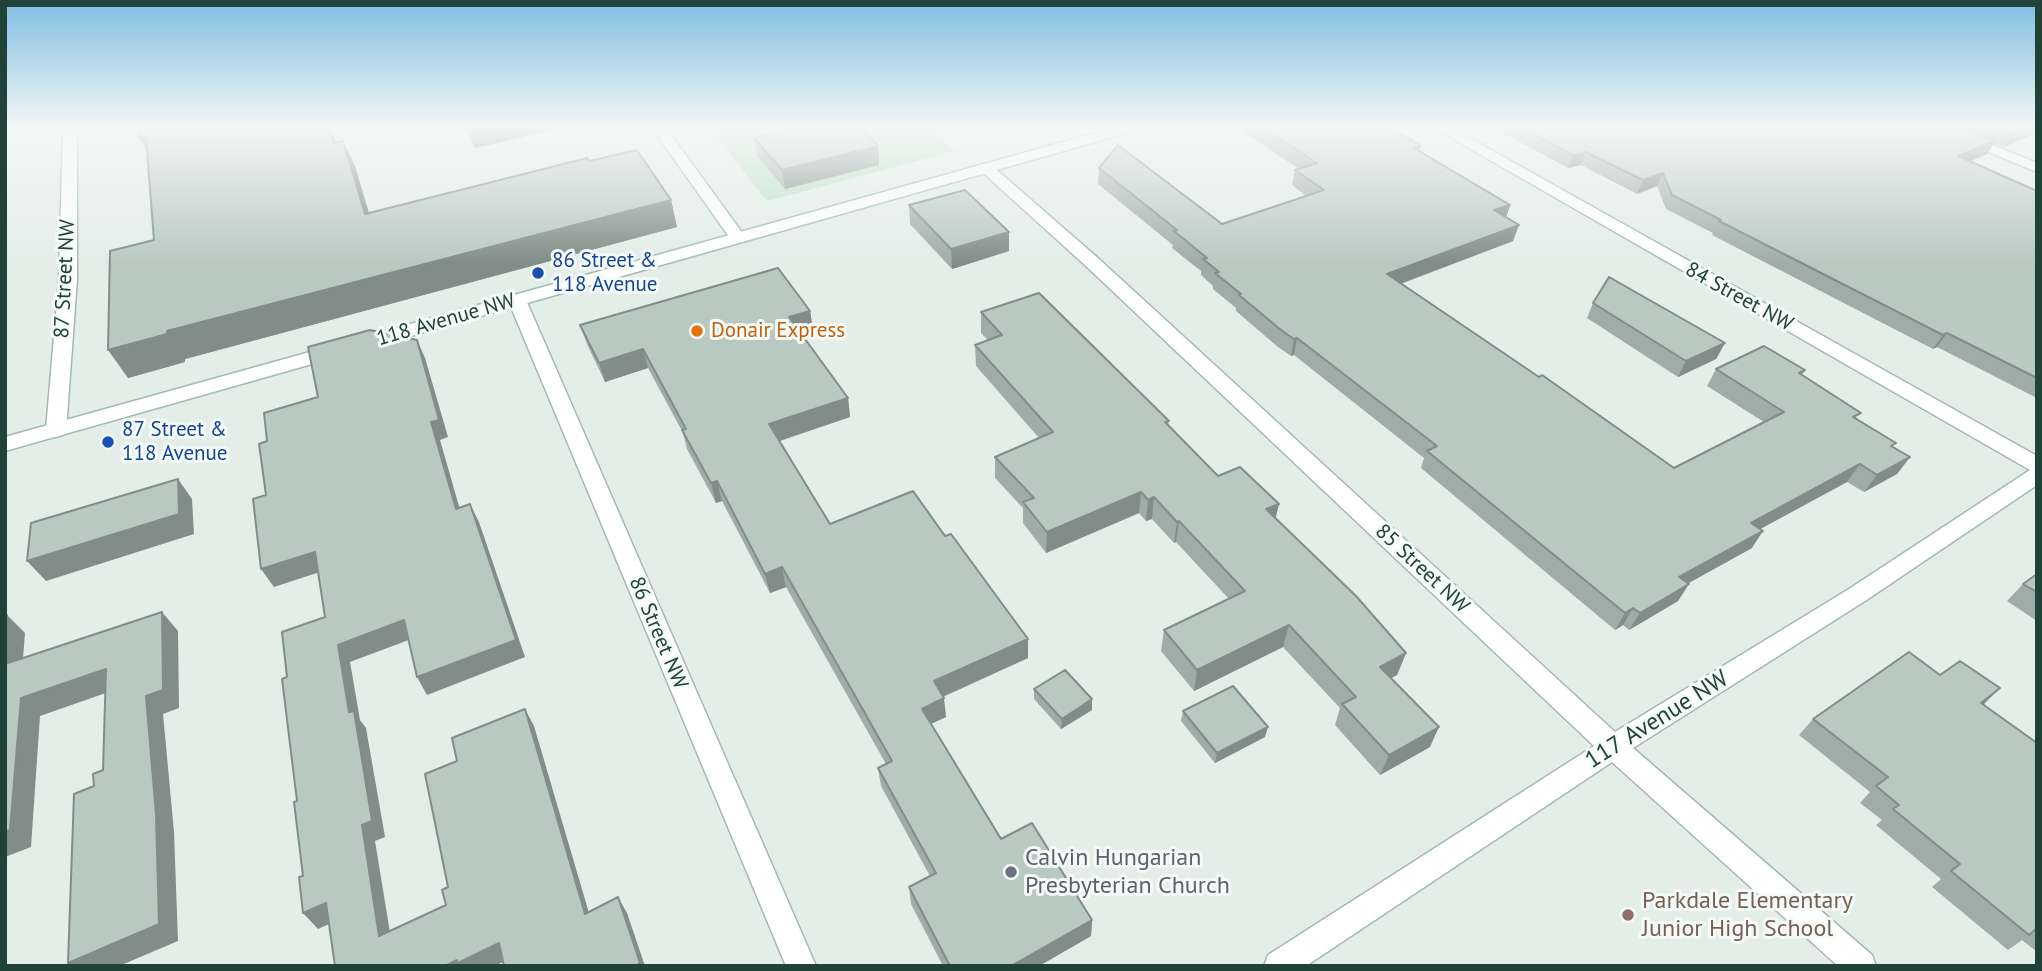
<!DOCTYPE html>
<html>
<head>
<meta charset="utf-8">
<style>
	body { margin:0 }
	#map { position:relative; width:2042px; height:971px; overflow:hidden; background:#e3eee9; font-family:"PT Sans",sans-serif }
	canvas { display:block }
	.frame { position:absolute; inset:0; border:7px solid #214239; pointer-events:none }
</style>
</head>
<body>
<div id="map">
<canvas width="2042" height="971"></canvas>
<div class="frame"></div>
</div>
<script>
const context = document.querySelector('canvas').getContext('2d');
context.lineJoin = 'round';
function fill(path, color) { context.fillStyle = color; context.fill(path, 'evenodd'); }
const shape = rows => new Path2D(rows.map(r => 'M' + r).join(''));
function stroke(path, color, width, dash) { context.strokeStyle = color; context.lineWidth = width; context.lineCap = dash ? 'butt' : 'round'; context.setLineDash(dash || []); context.stroke(path); }
function label(font, color, halo, rows, align = 'center') {
  context.font = font + ' "PT Sans",sans-serif'; context.lineWidth = 6; context.setLineDash([]); context.textBaseline = 'middle'; context.strokeStyle = halo; context.fillStyle = color; for (const [text, x, y, turn = 0] of rows) {
    context.save(); context.translate(x, y); context.rotate((+turn || 0) * Math.PI / 180); context.textAlign = isNaN(turn) ? turn : align; if (halo) context.strokeText(text, 0, 0); context.fillText(text, 0, 0); context.restore();
  }
}
const green = shape([
	[710,128,931,128,955,151,767,201]
]);
const street = shape([
	[63,128,77,128,77,279,66,430,63,435,56,437,49,435,46,430,59,279,63,128],
	[652,128,666,128,746,238,744,241,732,241,652,128],
	[1434,128,1452,128,2037,456,2037,485,1865,601,1633,748,1872,955,1876,966,1838,966,1612,762,1306,966,1264,966,1268,955,1594,746,1087,267,981,171,979,168,981,165,991,165,1099,259,1615,732,1849,589,2030,470,1434,128],
	[1931,128,1951,128,2037,163,2037,172,1931,128],
	[517,295,526,300,816,966,786,966,508,300,517,295]
]);
const secondary = shape([
	[1113,128,1136,128,1134,131,5,451,5,437,1113,128]
]);
const wall = shape([
	[139,128,327,128,336,142,355,166,368,213,589,161,671,200,677,227,185,359,185,362,128,378,154,240,147,152,139,138],
	[465,128,561,128,475,148],
	[1238,128,1391,128,1421,146,1420,151,1510,205,1506,217,1513,241,1401,284,1674,468,1764,422,1707,386,1716,369,1805,370,1802,375,1894,447,1910,457,1897,474,1864,492,1847,482,1760,529,1752,548,1688,583,1689,584,1678,601,1629,630,1623,625,1615,630,1421,468,1424,458,1294,355,1291,356,1278,347,1236,311,1236,308,1213,289,1213,286,1201,275,1201,271,1172,248,1173,245,1098,184,1099,168,1222,224,1306,196,1292,185,1295,170,1299,169],
	[1494,128,2037,128,2037,135,2034,134,2004,147,1994,143,1987,154,1969,161,2037,191,2037,396,2035,397,1937,347,1933,349,1712,235,1713,233,1666,209,1657,186,1637,194,1581,165,1568,168],
	[754,138,878,146,879,165,785,189,757,156],
	[909,205,1009,251,952,269,910,224],
	[1593,303,1725,343,1716,359,1678,377,1587,318],
	[810,311,813,330,801,333,848,398,850,417,780,441,830,524,945,536,1028,639,1028,658,943,697,946,717,931,724,1001,839,1092,920,1091,936,1039,966,943,966,911,904,909,887,930,876,881,786,878,768,886,764,786,587,770,593,722,501,716,503,687,449,683,433,648,368,605,382,587,344,580,325],
	[981,312,1169,421,1168,425,1218,476,1279,504,1275,518,1406,653,1397,675,1391,678,1430,747,1380,775,1335,725,1340,708,1283,647,1194,691,1161,651,1164,630,1229,599,1176,542,1174,543,1152,519,1146,521,1139,513,1046,553,1023,523,1023,508,995,478,995,457,1039,438,976,366,975,345,988,340,981,333],
	[2037,574,2037,621,2007,601,2023,584],
	[1034,689,1092,699,1092,710,1061,729,1034,699],
	[1984,705,2037,743,2037,952,2022,940,2008,950,1932,887,1941,879,1876,825,1882,820,1860,803,1870,792,1799,735,1813,719],
	[1183,711,1265,737,1215,763,1181,721]
]);
const shadedWall = shape([
	[485,128,561,128,475,148,469,132],
	[2026,128,2037,128,2037,130,2034,134,2004,147,2012,134],
	[343,141,355,166,377,240,365,214],
	[1995,141,1987,154,1950,170,1958,156],
	[878,146,879,165,785,189,782,170],
	[1586,152,1581,165,1568,168,1573,155],
	[1663,173,1657,186,1637,194,1643,180],
	[671,200,677,227,185,359,185,362,128,378,108,350,167,331],
	[1510,205,1505,221,1494,210],
	[1519,225,1513,241,1383,290,1387,274],
	[1009,232,1009,251,952,269,951,249],
	[810,311,813,330,792,336,789,317],
	[1947,333,1937,347,1933,349,1943,335],
	[1297,338,1294,355,1291,356,1294,339],
	[417,340,425,358,448,437,440,440,465,527,456,509,431,422],
	[1725,343,1716,359,1678,377,1686,361],
	[643,349,648,368,605,382,599,363],
	[848,398,850,417,773,443,769,424],
	[1910,457,1897,474,1864,492,1877,475],
	[1860,464,1847,482,1740,540,1751,523],
	[178,479,192,499,194,534,46,581,27,561],
	[717,481,722,501,716,503,711,483],
	[1141,492,1139,513,1046,553,1047,532],
	[1154,497,1152,519,1146,521,1148,500],
	[470,504,479,522,525,657,427,695,417,677],
	[1279,504,1274,525,1266,509],
	[1179,521,1176,542,1174,543,1177,522],
	[1763,531,1752,548,1669,594,1679,577],
	[315,552,326,570,274,587,261,569],
	[782,567,786,587,770,593,765,574],
	[1689,584,1678,601,1629,630,1640,613],
	[1633,608,1623,625,1615,630,1625,613],
	[162,612,178,631,179,708,163,714,174,832,178,941,119,966,71,966,68,963,146,696],
	[7,615,25,633,21,683,5,668,5,637],
	[404,620,414,638,350,662,360,720,366,728,385,837,375,841,393,951,379,936,362,825,349,712,338,645],
	[1289,625,1283,647,1194,691,1197,670],
	[1028,639,1028,658,935,700,934,681],
	[1406,653,1397,675,1373,688,1380,667],
	[106,669,123,687,40,716,31,847,5,857,5,832,21,698],
	[2000,688,1983,705,1981,703],
	[944,698,946,717,924,727,922,709],
	[1092,699,1092,710,1061,729,1062,719],
	[525,709,534,726,594,930,585,914],
	[1268,727,1265,737,1215,763,1217,753],
	[1439,727,1430,747,1380,775,1389,755],
	[618,897,627,913,645,966,635,966],
	[326,903,341,919,318,929,303,913],
	[1092,920,1091,936,1039,966,1011,966],
	[499,943,511,958,495,966,445,966]
]);
const building = shape([
	[139,128,322,128,323,132,330,130,334,143,343,141,365,214,587,158,589,161,637,150,671,200,167,331,167,334,108,350,110,251,154,240,146,138,139,138,139,128],
	[467,128,485,128,469,132,467,128],
	[795,128,861,128,878,146,782,170,754,138,795,128],
	[1263,128,1391,128,1421,146,1414,148,1510,205,1494,210,1519,225,1387,274,1539,377,1542,375,1674,468,1784,412,1716,369,1764,346,1805,370,1799,373,1861,413,1853,417,1896,443,1891,446,1910,457,1877,475,1860,464,1751,523,1763,531,1679,577,1689,584,1640,613,1633,608,1625,613,1427,451,1437,446,1297,338,1294,339,1281,330,1239,295,1241,294,1215,273,1219,272,1203,259,1207,258,1174,231,1177,230,1099,168,1118,145,1222,224,1324,190,1295,170,1317,163,1263,128],
	[1522,128,1964,128,1995,141,1958,156,2037,191,2037,378,1947,333,1943,335,1719,221,1721,220,1672,195,1663,173,1643,180,1586,152,1573,155,1522,128],
	[1999,128,2026,128,2012,134,1999,128],
	[965,190,1009,232,951,249,909,205,965,190],
	[778,268,810,311,789,317,848,398,769,424,830,524,913,491,945,536,951,534,1028,639,934,681,944,698,922,709,1001,839,1032,823,1092,920,1011,966,950,966,909,887,936,873,878,768,892,761,782,567,765,574,717,481,711,483,682,430,686,429,643,349,599,363,580,325,778,268],
	[1609,277,1725,343,1686,361,1593,303,1609,277],
	[1039,293,1169,421,1165,422,1218,476,1240,467,1279,504,1266,509,1356,596,1406,653,1380,667,1439,727,1389,755,1342,704,1356,697,1289,625,1197,670,1164,630,1245,591,1179,521,1177,522,1154,497,1148,500,1141,492,1047,532,1023,502,1034,498,995,457,1053,432,975,345,1002,335,981,312,1039,293],
	[370,330,417,340,439,420,431,422,456,509,470,504,516,640,417,677,404,620,338,645,349,712,354,711,372,821,362,825,379,936,446,905,442,890,448,887,425,774,457,761,452,738,525,709,585,914,618,897,640,963,635,966,504,966,499,943,458,963,457,960,445,966,335,966,326,903,303,913,299,877,303,876,294,802,297,801,282,679,287,677,282,632,325,617,315,552,261,569,253,499,266,495,259,444,267,441,264,413,318,397,308,347,370,330],
	[178,479,179,514,27,561,31,523,178,479],
	[2037,574,2037,592,2023,584,2037,574],
	[162,612,163,690,146,696,156,815,159,924,68,963,74,794,94,786,93,774,103,770,106,669,21,698,10,830,5,832,5,664,162,612],
	[7,615,5,637,5,616,7,615],
	[1909,652,1940,675,1960,661,2000,688,1981,703,2037,743,2037,928,2029,935,1951,871,1960,864,1893,809,1899,805,1876,786,1888,777,1813,719,1909,652],
	[1065,670,1092,699,1062,719,1034,689,1065,670],
	[1233,686,1268,727,1217,753,1183,711,1233,686]
]);
const markers = [
	[538,273,7,"#1a4fb4"],
	[697,331,7,"#e8710a"],
	[108,442,7,"#1a4fb4"],
	[1011,872,7,"#6b7280"],
	[1628,915,7,"#8d6e63"]
];
const transitNames = [
	["86 Street &",552,261],
	["118 Avenue",552,285],
	["87 Street &",122,430],
	["118 Avenue",122,454]
];
const streetNames = [
	["87 Street NW",65,279,-87],
	["84 Street NW",1739,297,29],
	["118 Avenue NW",446,320,-16],
	["85 Street NW",1422,569,43],
	["86 Street NW",658,633,67]
];
const foodNames = [
	["Donair Express",711,331]
];
const nearStreetnames = [
	["117 Avenue NW",1657,720,-32]
];
const nearWorshipnames = [
	["Calvin Hungarian",1025,858],
	["Presbyterian Church",1025,886]
];
const nearEducationnames = [
	["Parkdale Elementary",1642,901],
	["Junior High School",1642,929]
];
fill(green, '#bae1c5');
stroke(street, '#a5b7b1', 3);
stroke(secondary, '#a0bbb2', 3);
fill(street, '#fff');
fill(secondary, '#fff');
fill(wall, '#9eada7');
fill(shadedWall, '#818d88');
fill(building, '#b8c9c2');
stroke(building, '#818d88', 2);
const sky = context.createLinearGradient(0, 0, 0, 264);
sky.addColorStop(0, '#81bde2');
sky.addColorStop(0.48, '#f2f7f5');
sky.addColorStop(1, '#f2f7f500');
context.fillStyle = sky;
context.fillRect(0, 0, 2042, 264);
for (const [x, y, r, color] of markers) { const dot = new Path2D(); dot.arc(x, y, r, 0, 2 * Math.PI); context.fillStyle = color; context.fill(dot); stroke(dot, '#f4faf7', 2.5); }
label('21px', '#164399', '#f4faf7', transitNames, 'left');
label('21px', '#214239', '#f4faf7', streetNames);
label('21px', '#c56008', '#f4faf7', foodNames, 'left');
label('24px', '#214239', '#f4faf7', nearStreetnames);
label('24px', '#5b616d', '#f4faf7', nearWorshipnames, 'left');
label('24px', '#785e54', '#f4faf7', nearEducationnames, 'left');
</script>
</body>
</html>
